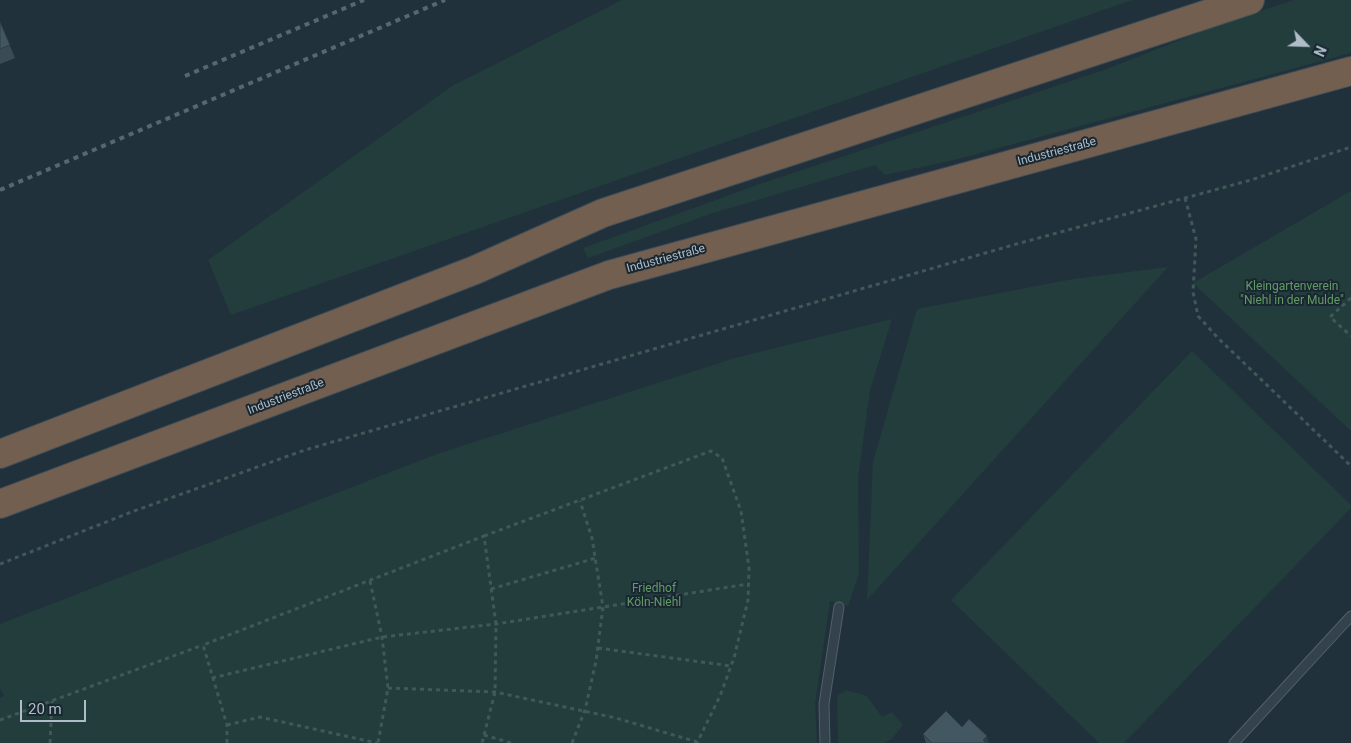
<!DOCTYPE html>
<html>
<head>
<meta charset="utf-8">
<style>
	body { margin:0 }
	#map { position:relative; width:1351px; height:743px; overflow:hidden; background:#20313c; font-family:Roboto,sans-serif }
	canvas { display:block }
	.north { position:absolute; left:1281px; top:20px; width:50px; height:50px; -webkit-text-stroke:4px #192731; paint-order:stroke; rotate:114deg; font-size:14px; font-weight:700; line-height:20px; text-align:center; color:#afbdc8 }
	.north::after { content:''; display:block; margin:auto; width:18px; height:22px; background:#afbdc8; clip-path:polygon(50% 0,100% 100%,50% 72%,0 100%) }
	.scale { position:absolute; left:20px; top:700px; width:66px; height:22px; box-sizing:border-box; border:2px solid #afbdc8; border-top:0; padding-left:6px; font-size:15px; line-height:18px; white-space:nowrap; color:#afbdc8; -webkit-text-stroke:4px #192731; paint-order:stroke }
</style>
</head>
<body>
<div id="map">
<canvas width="1351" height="743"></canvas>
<div class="north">N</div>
<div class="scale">20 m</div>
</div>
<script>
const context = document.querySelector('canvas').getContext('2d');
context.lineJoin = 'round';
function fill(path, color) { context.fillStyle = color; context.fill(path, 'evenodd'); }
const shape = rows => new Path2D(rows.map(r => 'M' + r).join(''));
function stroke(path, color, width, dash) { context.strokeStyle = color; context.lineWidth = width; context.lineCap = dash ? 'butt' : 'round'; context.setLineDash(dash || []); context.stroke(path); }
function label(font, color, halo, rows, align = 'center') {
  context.font = font + ' Roboto,sans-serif'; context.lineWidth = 4; context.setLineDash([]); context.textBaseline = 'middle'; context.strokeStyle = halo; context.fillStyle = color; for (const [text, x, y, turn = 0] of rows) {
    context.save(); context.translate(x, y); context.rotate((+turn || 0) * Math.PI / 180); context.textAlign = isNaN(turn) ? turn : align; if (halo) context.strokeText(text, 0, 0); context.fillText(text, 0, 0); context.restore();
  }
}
const green = shape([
	[622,0,1132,0,231,315,208,260,452,86],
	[1294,0,1351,0,1351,53,958,159,885,175,875,165,713,213,588,258,583,248,757,185,1104,70,1218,25],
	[1351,191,1351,431,1193,283],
	[1168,267,867,600,873,462,917,309,1073,279],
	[892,319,870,390,858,479,859,574,848,606,830,601,815,704,817,743,0,743,0,698,4,696,0,688,0,624,437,454,735,358],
	[1192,351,1351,505,1351,508,1124,743,1099,743,951,600],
	[846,690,867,696,882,717,892,712,903,725,892,739,884,743,838,743,837,696]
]);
const path = shape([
	[1185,198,1196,239,1193,292,1198,316,1218,338,1351,466],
	[1351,298,1330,317,1351,336],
	[484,536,711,451,722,458,741,511,749,568,748,600,734,658,720,696,697,743],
	[0,564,134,511,305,450,1013,245,1251,180,1351,147],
	[370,581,382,637,388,688,378,743],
	[491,589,596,558],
	[598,648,731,666],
	[212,678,382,637,496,624,748,584],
	[388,688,495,692,616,718,697,742],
	[0,720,203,645],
	[227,725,260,717,377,743],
	[484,735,511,743],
	[50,743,52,701],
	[227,743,227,725,203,645,484,536,496,624,495,692,482,743],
	[572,743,585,710,596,661,603,607,592,538,580,501]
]);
const lane = shape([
	[825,743,824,704,839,607],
	[1234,743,1351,616]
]);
const highway = shape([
	[0,454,475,270,603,213,1250,0],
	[0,504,609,275,1351,71]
]);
const rail = shape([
	[185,76,364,0],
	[0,190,445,0]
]);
const wall = shape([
	[0,22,15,58,0,64],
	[962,727,989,743,926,743,923,734]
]);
const shadedWall = shape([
	[987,736,989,743,984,743,983,740]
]);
const building = shape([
	[0,22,10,45,0,49,0,22],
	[946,711,962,727,969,719,987,736,983,740,986,743,932,743,923,734,946,711]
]);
const streetNames = [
	["Industriestraße",1057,152,-15],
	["Industriestraße",666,259,-15],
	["Industriestraße",286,397,-21]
];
const parkNames = [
	["Kleingartenverein",1292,287],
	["\"Niehl in der Mulde\"",1292,301],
	["Friedhof",654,589],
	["Köln-Niehl",654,603]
];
fill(green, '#223d3b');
stroke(lane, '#52606a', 11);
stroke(highway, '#3f4d57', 30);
stroke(path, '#405958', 3, [4, 4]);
stroke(lane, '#34424c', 9);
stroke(highway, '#735f50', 28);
stroke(rail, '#556773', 4, [5, 5]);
fill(wall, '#3a4b55');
fill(shadedWall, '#2f3d45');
fill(building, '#435763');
stroke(building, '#2f3d45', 1);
label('12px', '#afbdc8', '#192731', streetNames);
label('12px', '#639b67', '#192731', parkNames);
</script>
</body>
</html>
